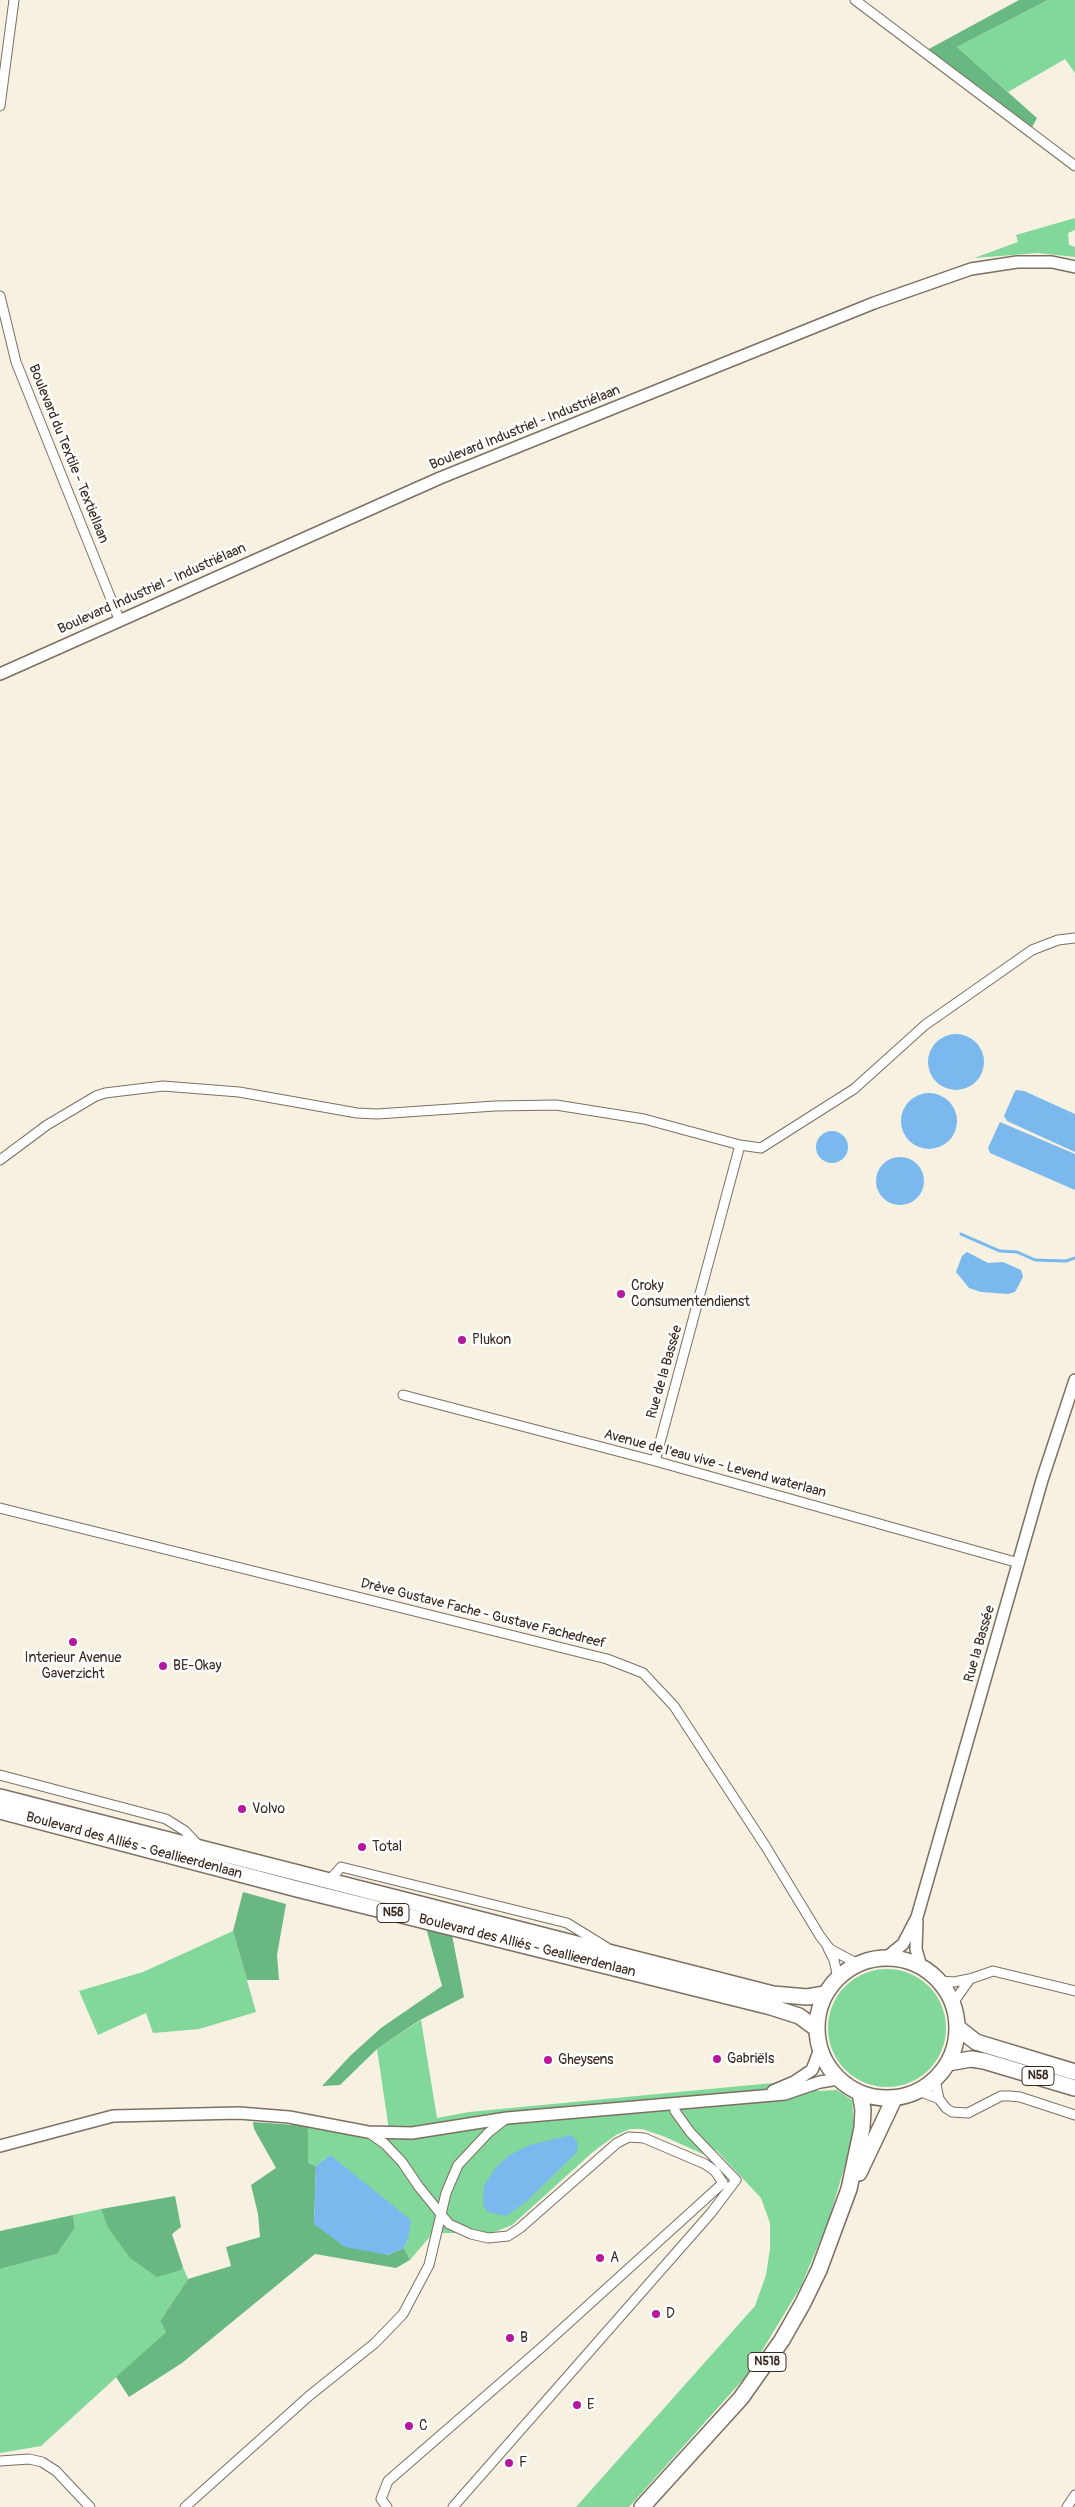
<!DOCTYPE html>
<html>
<head>
<meta charset="utf-8">
<style>
	body { margin:0 }
	canvas { display:block; background:#f6f1e1 }
</style>
</head>
<body>
<canvas width="1075" height="2507"></canvas>
<script>
const context = document.querySelector('canvas').getContext('2d');
context.lineJoin = 'round';
function fill(path, color) { context.fillStyle = color; context.fill(path, 'evenodd'); }
const shape = rows => new Path2D(rows.map(r => 'M' + r).join(''));
function stroke(path, color, width, dash) { context.strokeStyle = color; context.lineWidth = width; context.lineCap = dash ? 'butt' : 'round'; context.setLineDash(dash || []); context.stroke(path); }
function label(font, color, halo, rows, align = 'center') {
  context.font = font + ' Pangolin,sans-serif'; context.lineWidth = 5; context.setLineDash([]); context.textBaseline = 'middle'; context.strokeStyle = halo; context.fillStyle = color; for (const [text, x, y, turn = 0] of rows) {
    context.save(); context.translate(x, y); context.rotate((+turn || 0) * Math.PI / 180); context.textAlign = isNaN(turn) ? turn : align; if (halo) context.strokeText(text, 0, 0); context.fillText(text, 0, 0); context.restore();
  }
}
const green = shape([
	[1048,0,1075,0,1075,73,1065,59,1008,92,957,47],
	[1075,218,1075,230,1068,233,1069,245,1075,247,1075,257,1038,253,974,258,1018,242,1016,235],
	[233,1931,256,2012,199,2029,153,2033,146,2013,98,2035,79,1991,143,1972],
	'828 2028a59 59 0 1 1 118 0a59 59 0 1 1-118 0Z',
	[421,2020,437,2118,469,2112,773,2083,792,2076,805,2066,818,2091,837,2090,852,2100,855,2132,828,2222,801,2286,748,2374,629,2507,576,2507,755,2306,766,2275,770,2249,770,2223,761,2198,716,2150,705,2155,663,2136,642,2129,630,2129,616,2135,594,2151,512,2225,492,2233,433,2233,410,2260,404,2248,408,2239,330,2155,316,2166,308,2163,308,2126,367,2139,390,2137,377,2049],
	[101,2209,107,2226,181,2270,183,2267,188,2279,160,2321,166,2332,41,2446,0,2453,0,2269,57,2254,75,2228,73,2215]
]);
const forest = shape([
	[1019,0,1048,0,957,47,1037,118,1031,129,927,50],
	[243,1892,286,1904,277,1955,279,1980,247,1980,233,1931],
	[426,1928,452,1935,464,1997,420,2020,377,2049,340,2085,322,2086,350,2056,381,2028,442,1986],
	[253,2122,308,2126,308,2163,316,2166,314,2224,388,2255,404,2248,410,2260,396,2268,315,2254,182,2363,129,2397,116,2377,166,2332,160,2321,188,2279,231,2266,226,2247,260,2237,258,2214,251,2185,276,2168,254,2129],
	[175,2196,181,2227,172,2234,183,2267,181,2270,157,2277,130,2258,107,2226,101,2209],
	[73,2215,75,2228,57,2254,0,2269,0,2231]
]);
const water = shape([
	'928 1062a28 28 0 1 1 56 0a28 28 0 1 1-56 0Z',
	[1017,1090,1024,1091,1075,1114,1075,1152,1007,1121,1004,1116,1015,1091],
	'901 1121a28 28 0 1 1 56 0a28 28 0 1 1-56 0Z',
	[1000,1122,1075,1154,1075,1190,990,1153,988,1148],
	'816 1147a16 16 0 1 1 32 0a16 16 0 1 1-32 0Z',
	'876 1181a24 24 0 1 1 48 0a24 24 0 1 1-48 0Z',
	[967,1252,988,1263,1003,1262,1021,1270,1023,1277,1015,1292,1008,1294,981,1292,969,1288,956,1272,962,1256],
	[571,2135,578,2143,577,2152,527,2201,506,2216,488,2212,483,2205,484,2186,494,2170,508,2156,530,2145],
	[330,2155,411,2220,408,2239,404,2248,388,2255,345,2247,314,2224,316,2166]
]);
const stream = shape([
	[961,1234,1000,1251,1017,1252,1035,1260,1066,1261,1075,1258]
]);
const street = shape([
	[855,0,1075,166],
	[0,106,14,0],
	[0,296,16,362,119,619],
	[0,1160,47,1125,96,1096,105,1093,163,1086,239,1092,357,1113,377,1114,495,1106,556,1105,644,1119,740,1145,761,1148,854,1089,925,1025,1032,950,1058,940,1075,938],
	[403,1395,655,1461,1019,1563],
	[655,1461,740,1145],
	[0,1508,607,1659,643,1673,674,1706,766,1847,820,1936,830,1949,858,1964],
	[0,1775,166,1819,185,1831,200,1847],
	[328,1882,341,1867,567,1923,606,1947],
	[828,1948,834,1960,838,1978],
	[940,1981,954,1982,969,1979],
	[953,2003,970,1979,993,1971,1075,1991],
	[935,2080,939,2099,946,2108,952,2112,968,2113,1001,2096,1010,2096,1020,2097,1075,2115],
	[919,2091,939,2099],
	[368,2132,385,2144,402,2162,419,2187,449,2224,471,2234,488,2238,508,2236,520,2228,617,2143,629,2137,644,2138,705,2164,715,2171,723,2183,541,2348,388,2481,381,2499,387,2507],
	[0,2461,29,2459,42,2462,56,2471,90,2507],
	[185,2507,309,2396,375,2343,403,2314,429,2265,446,2193,458,2165,489,2132,507,2118],
	[453,2507,711,2213,736,2180,690,2132,675,2111,675,2103],
	[1067,2507,1075,2495]
]);
const secondary = shape([
	[0,674,440,478,874,303,971,269,1017,262,1052,262,1075,267],
	[917,1921,916,1949,921,1967],
	[886,1958,903,1944,917,1917,1042,1480,1075,1380],
	[773,2091,794,2082,812,2070,820,2049],
	[0,2146,113,2116,239,2113,289,2117,368,2132,412,2133,507,2118,785,2094,820,2082,838,2079]
]);
const highway = shape([
	[0,1797,773,1994,807,1997,825,1994],
	[0,1811,297,1889,771,2007,799,2016,817,2029],
	'817 2028a70 70 0 1 1 140 0a70 70 0 1 1-140 0Z',
	[957,2027,976,2042,1075,2072],
	[948,2063,971,2059,984,2061,1075,2088],
	[859,2173,894,2099],
	[642,2507,741,2398,782,2340,803,2303,819,2270,849,2189,862,2128,863,2110,860,2093]
]);
const markers = [
	[621,1294,5,"#b5179e"],
	[462,1340,5,"#b5179e"],
	[73,1642,5,"#b5179e"],
	[163,1666,5,"#b5179e"],
	[242,1809,5,"#b5179e"],
	[362,1847,5,"#b5179e"],
	[717,2059,5,"#b5179e"],
	[548,2060,5,"#b5179e"],
	[600,2258,5,"#b5179e"],
	[656,2314,5,"#b5179e"],
	[510,2338,5,"#b5179e"],
	[577,2405,5,"#b5179e"],
	[409,2426,5,"#b5179e"],
	[509,2463,5,"#b5179e"]
];
const shields = [
	[393,1913,32],
	[1038,2076,32],
	[767,2362,38]
];
const shieldNames = [
	["N58",393,1913],
	["N58",1038,2076],
	["N518",767,2362]
];
const streetNames = [
	["Boulevard Industriel - Industriélaan",525,428,-22],
	["Boulevard du Textile - Textiellaan",68,454,68],
	["Boulevard Industriel - Industriélaan",152,589,-24],
	["Rue de la Bassée",665,1372,-74],
	["Avenue de l'eau vive - Levend waterlaan",715,1464,15],
	["Drève Gustave Fache - Gustave Fachedreef",483,1614,14],
	["Rue la Bassée",980,1644,-74],
	["Boulevard des Alliés - Geallieerdenlaan",134,1846,15],
	["Boulevard des Alliés - Geallieerdenlaan",527,1946,14]
];
const poiNames = [
	["Croky",631,1286],
	["Consumentendienst",631,1302],
	["Plukon",472,1340],
	["Interieur Avenue",73,1658,"center"],
	["Gaverzicht",73,1674,"center"],
	["BE-Okay",173,1666],
	["Volvo",252,1809],
	["Total",372,1847],
	["Gabriëls",727,2059],
	["Gheysens",558,2060],
	["A",610,2258],
	["D",666,2314],
	["B",520,2338],
	["E",587,2405],
	["C",419,2426],
	["F",519,2463]
];
fill(green, '#82d79a');
fill(forest, '#69b882');
fill(water, '#7ab8ed');
stroke(stream, '#7ab8ed', 3);
stroke(street, '#7c7062', 11);
stroke(secondary, '#7c7062', 14);
stroke(highway, '#7c7062', 18);
stroke(street, '#fff', 9);
stroke(secondary, '#fff', 11);
stroke(highway, '#fff', 15);
for (const [x, y, r, color] of markers) { const dot = new Path2D(); dot.arc(x, y, r, 0, 2 * Math.PI); context.fillStyle = color; context.fill(dot); stroke(dot, '#fff', 2); }
for (const [x, y, w] of shields) { const box = new Path2D(); box.roundRect(x - w / 2, y - 9.5, w, 19, 4); context.fillStyle = '#fff'; context.fill(box); stroke(box, '#3b2a1e', 1); }
label('bold 12px', '#3b2a1e', null, shieldNames);
label('14px', '#3b2a1e', '#fff', streetNames);
label('14px', '#3b2a1e', '#fff', poiNames, 'left');
</script>
</body>
</html>
